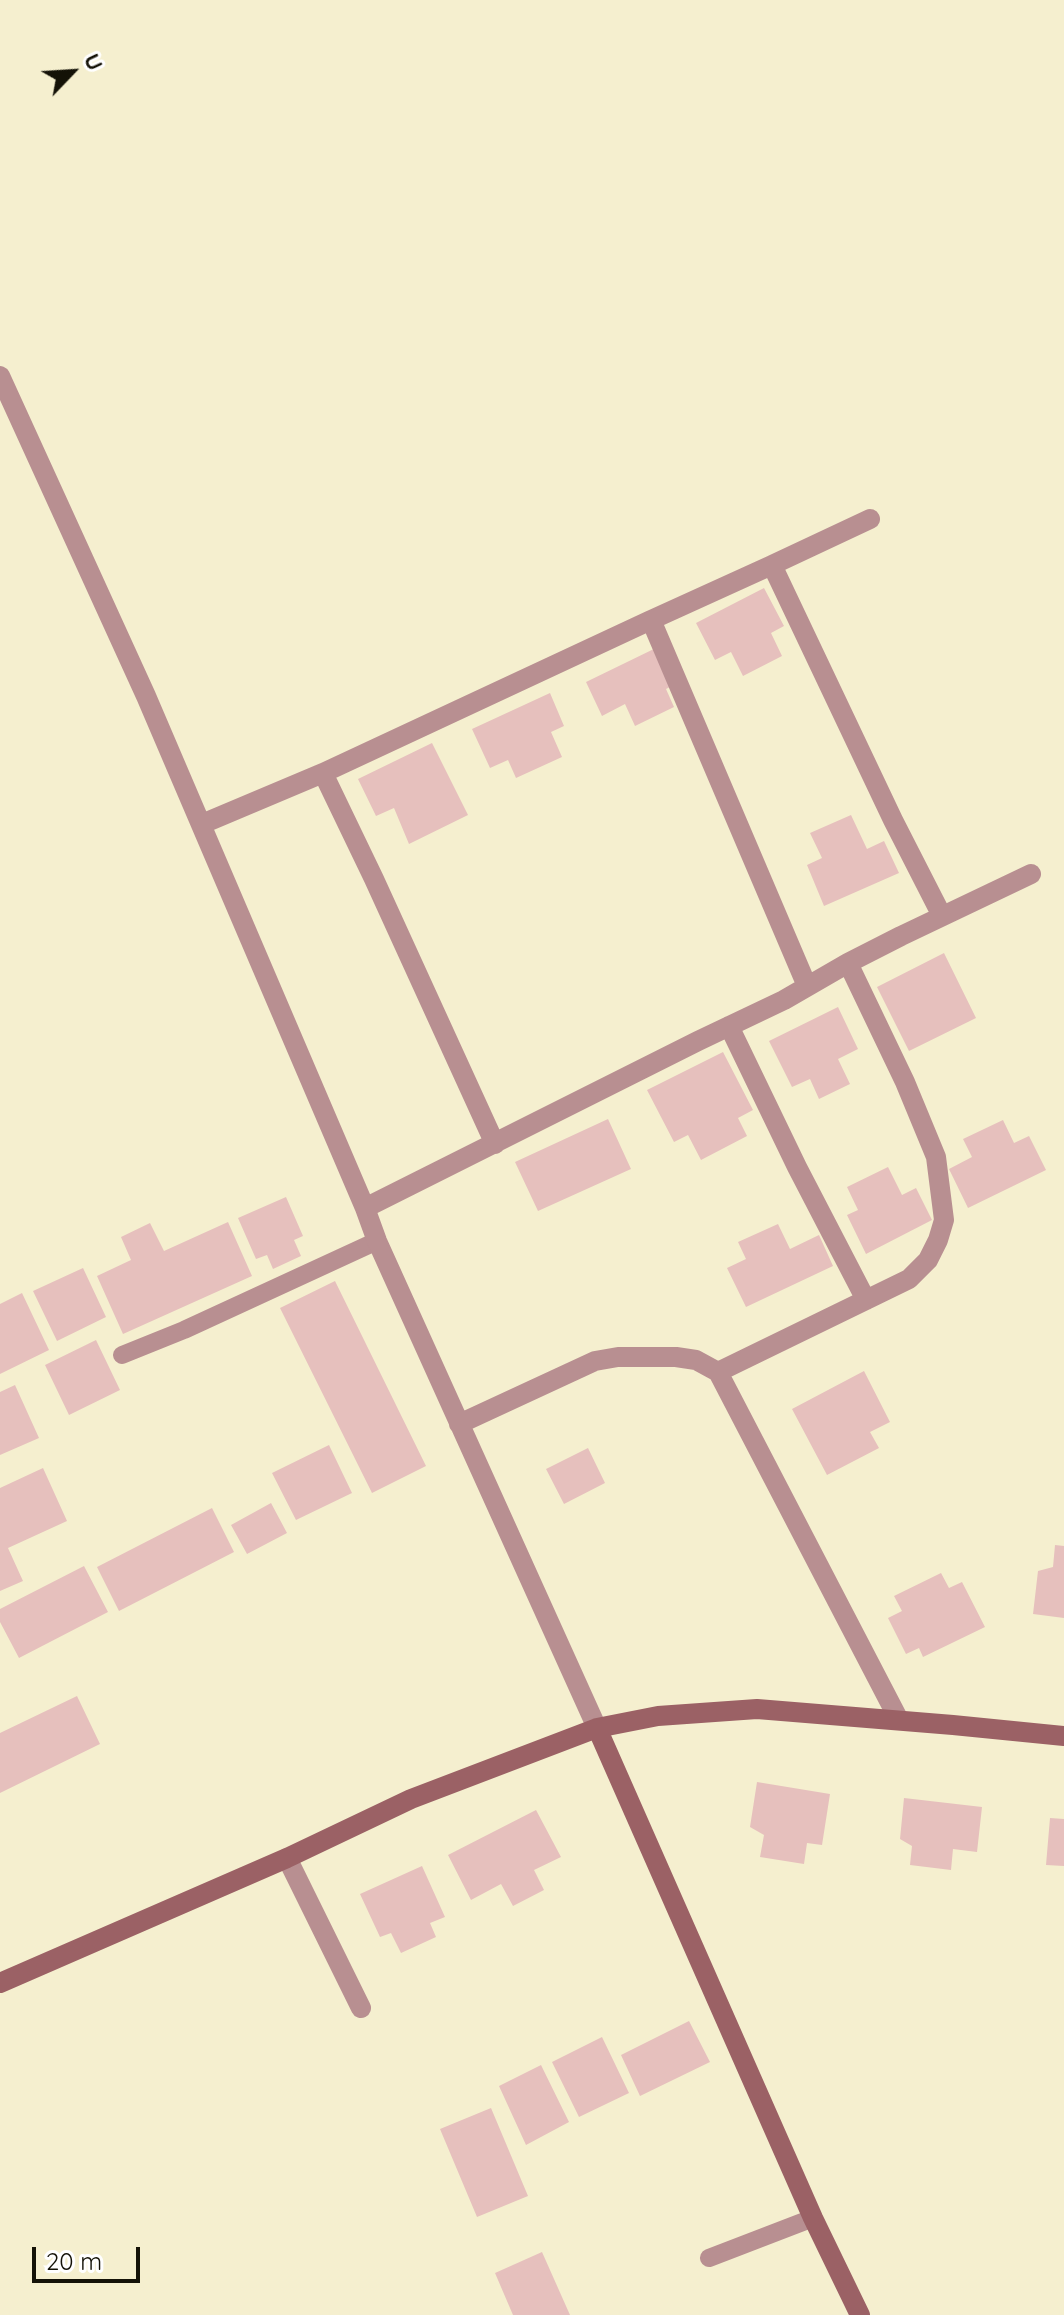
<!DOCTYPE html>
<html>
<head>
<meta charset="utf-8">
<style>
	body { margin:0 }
	#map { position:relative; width:1064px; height:2315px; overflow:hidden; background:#f5efcf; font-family:Quicksand,sans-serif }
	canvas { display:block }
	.north { position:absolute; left:32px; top:32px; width:80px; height:80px; -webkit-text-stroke:6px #fff; paint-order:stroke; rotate:65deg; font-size:22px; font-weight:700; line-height:32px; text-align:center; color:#141207 }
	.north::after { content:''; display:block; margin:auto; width:28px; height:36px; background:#141207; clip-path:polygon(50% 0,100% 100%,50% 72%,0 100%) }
	.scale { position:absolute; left:32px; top:2247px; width:108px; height:36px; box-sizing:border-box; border:4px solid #141207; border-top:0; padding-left:10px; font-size:24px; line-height:28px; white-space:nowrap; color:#141207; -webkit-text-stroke:6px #fff; paint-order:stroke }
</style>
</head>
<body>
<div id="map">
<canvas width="1064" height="2315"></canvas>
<div class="north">U</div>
<div class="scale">20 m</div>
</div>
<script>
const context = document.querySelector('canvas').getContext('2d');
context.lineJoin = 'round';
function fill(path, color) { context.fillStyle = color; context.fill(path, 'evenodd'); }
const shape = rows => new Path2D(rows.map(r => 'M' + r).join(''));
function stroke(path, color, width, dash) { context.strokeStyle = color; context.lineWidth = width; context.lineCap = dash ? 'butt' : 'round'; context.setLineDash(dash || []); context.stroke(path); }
const building = shape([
	[764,588,784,626,771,633,782,656,743,676,731,652,715,660,696,623],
	[660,646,678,683,666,689,674,707,635,726,625,704,602,716,586,682],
	[550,693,564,726,551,732,562,757,516,778,508,760,490,768,472,729],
	[432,743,468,815,409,844,394,808,376,816,358,779],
	[851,815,867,849,884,841,899,873,824,906,807,865,822,858,810,833],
	[944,953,976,1018,909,1051,877,987],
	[838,1007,858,1049,838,1059,850,1084,819,1099,810,1079,792,1087,769,1041],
	[723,1052,753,1110,738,1118,747,1136,701,1160,688,1135,674,1142,647,1090],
	[608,1119,631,1169,538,1211,515,1162],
	[1003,1120,1014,1143,1029,1136,1046,1170,968,1208,949,1169,972,1157,963,1139],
	[888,1167,902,1195,916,1188,932,1220,866,1254,847,1215,858,1210,847,1187],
	[286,1197,303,1236,294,1240,301,1256,273,1269,267,1255,256,1259,238,1218],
	[228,1222,252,1276,123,1334,97,1276,131,1260,121,1237,150,1223,164,1251],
	[778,1224,790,1249,819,1235,833,1266,746,1307,727,1268,746,1259,738,1242],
	[83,1268,106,1317,57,1341,33,1291],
	[335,1281,426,1466,372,1493,280,1308],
	[22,1293,49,1350,0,1374,0,1304],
	[96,1340,120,1390,69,1415,45,1365],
	[864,1371,890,1422,870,1432,879,1448,827,1475,792,1409],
	[15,1385,39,1438,0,1455,0,1392],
	[329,1445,352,1493,296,1520,272,1473],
	[588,1448,605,1483,564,1504,546,1469],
	[43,1468,67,1521,8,1548,23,1581,0,1591,0,1488],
	[271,1503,287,1533,247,1554,231,1525],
	[212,1508,234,1552,119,1611,97,1567],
	[1055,1545,1064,1546,1064,1618,1033,1614,1038,1571,1053,1567],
	[84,1566,108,1612,19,1658,0,1622,0,1609],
	[941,1573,949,1588,962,1582,985,1627,923,1657,919,1648,906,1654,888,1618,902,1611,894,1596],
	[77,1696,100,1744,0,1793,0,1733],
	[757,1782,830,1794,822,1845,807,1843,804,1864,760,1857,764,1835,750,1827],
	[904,1798,982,1807,977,1852,953,1849,951,1870,910,1865,912,1846,900,1839],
	[536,1810,561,1857,534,1870,544,1890,513,1906,501,1884,471,1900,448,1855],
	[1050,1818,1064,1819,1064,1866,1046,1865],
	[422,1866,445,1917,430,1923,436,1937,401,1953,391,1933,380,1937,360,1894],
	[689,2021,710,2062,640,2096,621,2055],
	[602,2037,629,2093,579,2117,552,2062],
	[541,2065,569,2122,526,2145,499,2086],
	[491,2108,528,2196,477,2217,440,2129],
	[542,2252,570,2315,513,2315,495,2273]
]);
const lane = shape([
	[122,1355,184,1330,377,1241],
	[709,2258,813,2218]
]);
const street = shape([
	[0,376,146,696,365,1208,377,1241,597,1728],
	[870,519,772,565,893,820,942,916],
	[651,620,772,565],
	[323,773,374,879,495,1144],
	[202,824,323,773,651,620,807,986],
	[729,1026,797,1167,866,1300],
	[365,1208,698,1041,784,1000,848,963,901,936,1031,874],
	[718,1372,899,1720],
	[459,1424,595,1361,618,1357,676,1357,696,1360,718,1372,909,1279,928,1260,938,1240,944,1220,936,1157,905,1082,848,963],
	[287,1858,361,2008]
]);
const secondary = shape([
	[597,1728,813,2218,860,2315],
	[0,1983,287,1858,411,1799,597,1728,658,1716,757,1709,953,1725,1064,1736]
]);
fill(building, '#e6c0bd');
stroke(lane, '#b88f91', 18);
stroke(street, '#b88f91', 20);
stroke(secondary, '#9b6165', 20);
</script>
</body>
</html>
